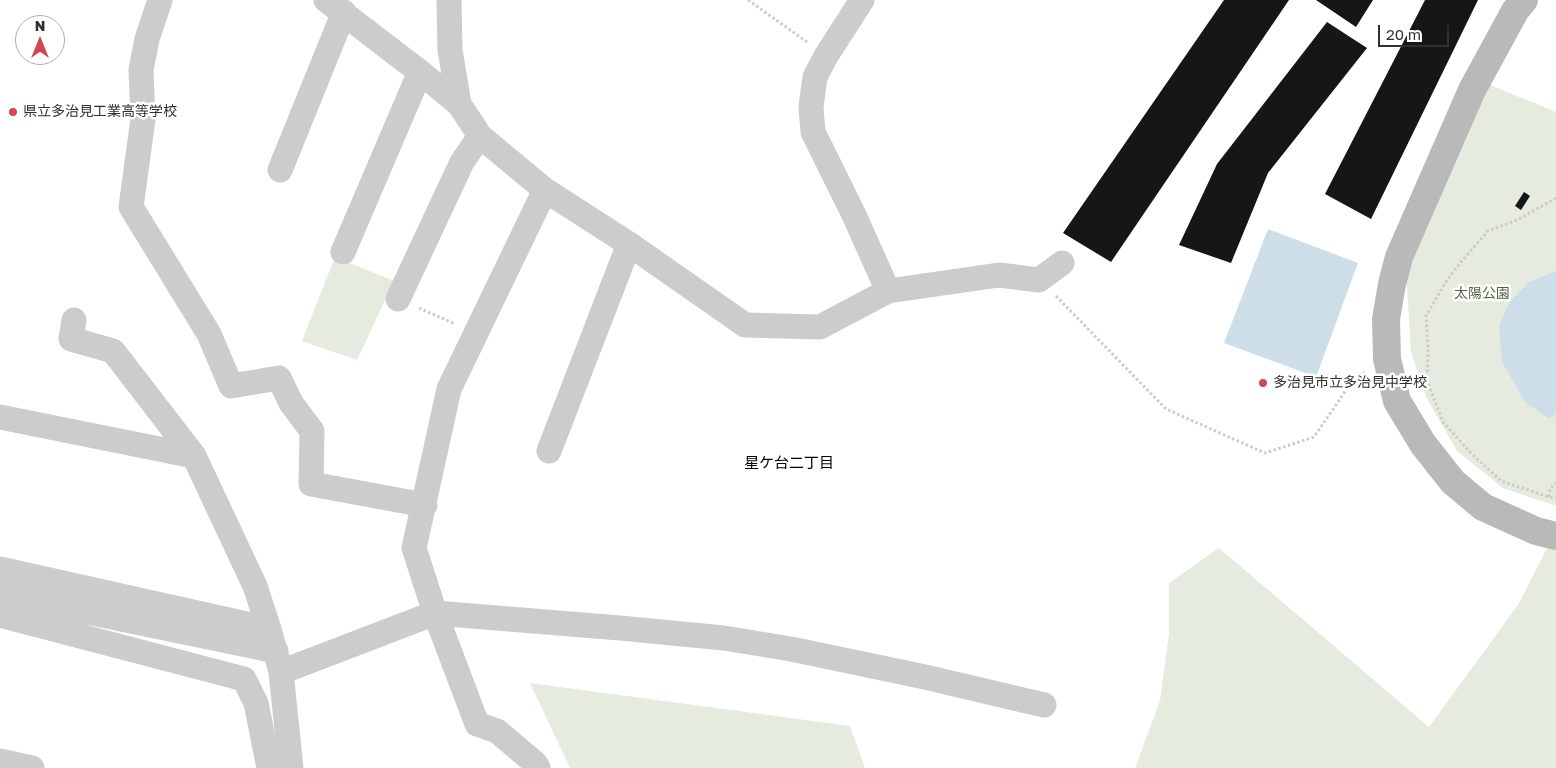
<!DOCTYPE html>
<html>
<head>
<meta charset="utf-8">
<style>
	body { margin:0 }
	#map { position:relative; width:1556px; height:768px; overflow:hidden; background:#fff; font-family:"Golos Text",sans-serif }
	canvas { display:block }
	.north { position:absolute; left:15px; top:15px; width:50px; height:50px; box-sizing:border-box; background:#fff; border:1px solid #acacac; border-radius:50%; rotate:0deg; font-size:14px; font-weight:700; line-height:20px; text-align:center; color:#2f2f2f }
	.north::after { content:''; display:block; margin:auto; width:18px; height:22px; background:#d04751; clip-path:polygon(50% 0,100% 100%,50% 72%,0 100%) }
	.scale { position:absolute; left:1378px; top:25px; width:71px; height:22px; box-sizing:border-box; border:2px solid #2f2f2f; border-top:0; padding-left:6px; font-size:15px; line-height:18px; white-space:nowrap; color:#2f2f2f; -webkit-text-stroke:4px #fff; paint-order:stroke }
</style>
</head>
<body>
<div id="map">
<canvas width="1556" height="768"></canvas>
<div class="north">N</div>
<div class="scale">20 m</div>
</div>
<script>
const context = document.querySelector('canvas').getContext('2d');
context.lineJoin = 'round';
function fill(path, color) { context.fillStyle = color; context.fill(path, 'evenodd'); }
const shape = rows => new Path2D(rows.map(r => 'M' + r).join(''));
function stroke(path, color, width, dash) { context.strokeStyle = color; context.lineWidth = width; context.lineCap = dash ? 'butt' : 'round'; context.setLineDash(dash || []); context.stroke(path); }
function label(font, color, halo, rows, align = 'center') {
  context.font = font + ' "Golos Text","Noto Sans JP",sans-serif'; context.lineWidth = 5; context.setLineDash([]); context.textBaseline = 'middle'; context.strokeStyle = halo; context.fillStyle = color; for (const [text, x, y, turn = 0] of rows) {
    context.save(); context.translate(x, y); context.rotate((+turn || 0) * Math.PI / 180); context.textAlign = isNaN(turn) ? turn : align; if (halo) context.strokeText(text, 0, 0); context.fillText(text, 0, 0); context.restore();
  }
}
const green = shape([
	[1485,83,1556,112,1556,506,1503,488,1457,451,1427,399,1411,352,1406,270],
	[335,257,394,281,357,360,302,341],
	[1556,531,1556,768,1135,768,1160,701,1169,633,1169,583,1219,548,1429,727,1518,605],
	[530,683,850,726,865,768,570,768]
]);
const water = shape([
	[1268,229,1358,263,1316,377,1224,343],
	[1556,271,1556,411,1553,417,1548,418,1525,402,1502,362,1499,326,1510,301,1529,282]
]);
const building = shape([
	[1224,0,1289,0,1111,262,1063,233],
	[1316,0,1373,0,1356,27],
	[1425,0,1478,0,1371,219,1325,194],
	[1327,22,1367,48,1268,173,1231,263,1179,245,1217,164],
	[1524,192,1530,196,1521,210,1515,206]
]);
const path = shape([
	[748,0,807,42],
	[1556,198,1517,220,1488,231,1461,262,1447,280,1426,316,1428,347,1427,381,1443,422,1471,453,1501,481,1549,497,1556,498],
	[1056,296,1166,409,1265,453,1314,437,1355,377,1365,372],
	[419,308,455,324],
	[1549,497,1550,489,1556,483]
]);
const street = shape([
	[160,0,147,39,141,70,143,119,131,207,209,334,231,386,279,378,291,403,312,431,311,484,425,505],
	[326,0,420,72,459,104],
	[449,0,450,50,459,104,480,136,545,190,629,244,745,325,820,327,888,291,854,215,813,132,811,107,815,77,826,56,862,0],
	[280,170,344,12],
	[343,252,420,72],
	[888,291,999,275,1039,280,1062,263],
	[398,299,462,162,480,136],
	[74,320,71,339,113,351,194,456,255,586,269,629],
	[0,417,194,456],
	[549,451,629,244],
	[0,569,269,629,281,672,291,768],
	[0,594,276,651],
	[0,615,244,679,256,703,269,768],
	[281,672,435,613,620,628,724,638,791,649,925,677,1044,705],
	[0,761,32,768],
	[538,768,535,763,497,731,477,724,435,613,414,548,449,389,545,190]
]);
const secondary = shape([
	[1524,0,1515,11,1472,90,1399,257,1392,284,1386,319,1387,359,1397,401,1423,444,1453,482,1483,507,1536,531,1556,536]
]);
const markers = [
	[13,112,5,"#d04751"],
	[1263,383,5,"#d04751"]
];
const poiNames = [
	["県立多治見工業高等学校",23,112],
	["多治見市立多治見中学校",1273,383]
];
const parkNames = [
	["太陽公園",1482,294]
];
const neighbourhoodNames = [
	["星ケ台二丁目",789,463]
];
fill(green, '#e5ebdf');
fill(water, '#cedee8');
fill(building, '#161616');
stroke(path, '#ccc', 3, [2.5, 2.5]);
stroke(street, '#ccc', 25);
stroke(secondary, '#b9b9b9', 28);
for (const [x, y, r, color] of markers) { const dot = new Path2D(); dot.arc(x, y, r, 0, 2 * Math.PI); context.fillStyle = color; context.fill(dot); stroke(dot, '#fff', 2); }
label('14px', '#2f2f2f', '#fff', poiNames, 'left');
label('14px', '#526642', '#fff', parkNames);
label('15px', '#000', '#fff', neighbourhoodNames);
</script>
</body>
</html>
